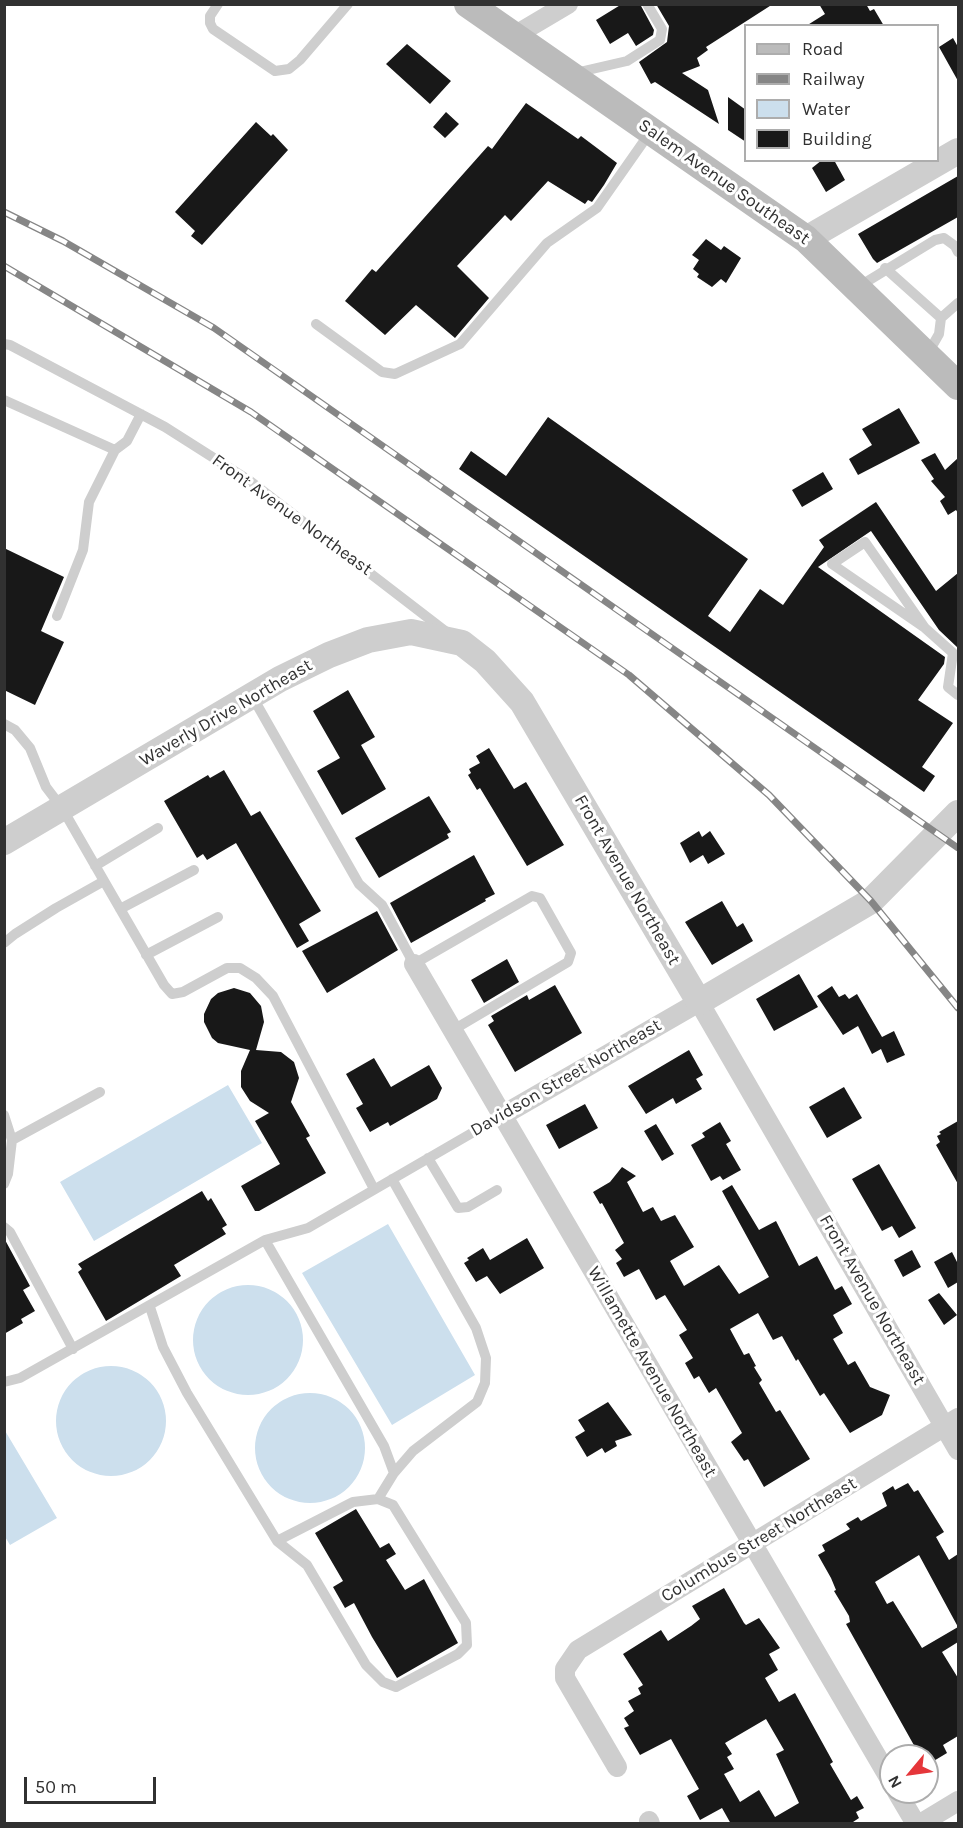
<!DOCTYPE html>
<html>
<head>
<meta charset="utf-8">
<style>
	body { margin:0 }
	#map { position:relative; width:963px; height:1828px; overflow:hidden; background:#fff; font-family:Karla,sans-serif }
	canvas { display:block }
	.frame { position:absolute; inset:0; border:6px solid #313131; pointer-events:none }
	.legend { position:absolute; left:744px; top:24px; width:195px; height:138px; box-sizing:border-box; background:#fff; border:2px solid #adadad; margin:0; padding:8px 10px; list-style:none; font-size:18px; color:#313131 }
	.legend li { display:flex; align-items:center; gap:12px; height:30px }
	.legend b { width:30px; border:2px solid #adadad }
	.north { position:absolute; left:879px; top:1744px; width:60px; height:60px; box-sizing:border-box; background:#fff; border:2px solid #adadad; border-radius:50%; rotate:241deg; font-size:16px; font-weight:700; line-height:24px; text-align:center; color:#313131 }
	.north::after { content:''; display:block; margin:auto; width:21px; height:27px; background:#e5363a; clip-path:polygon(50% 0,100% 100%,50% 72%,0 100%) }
	.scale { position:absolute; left:24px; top:1777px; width:132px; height:27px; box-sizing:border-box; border:3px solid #313131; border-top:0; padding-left:8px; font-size:18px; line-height:21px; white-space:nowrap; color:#313131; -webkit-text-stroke:4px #fff; paint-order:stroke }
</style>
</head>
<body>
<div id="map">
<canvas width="963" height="1828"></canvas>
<div class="frame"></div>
<ul class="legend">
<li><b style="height:8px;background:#bbb"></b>Road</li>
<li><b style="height:8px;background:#868686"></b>Railway</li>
<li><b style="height:16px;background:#ccdfed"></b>Water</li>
<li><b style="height:16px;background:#181818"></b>Building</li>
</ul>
<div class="north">N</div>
<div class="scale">50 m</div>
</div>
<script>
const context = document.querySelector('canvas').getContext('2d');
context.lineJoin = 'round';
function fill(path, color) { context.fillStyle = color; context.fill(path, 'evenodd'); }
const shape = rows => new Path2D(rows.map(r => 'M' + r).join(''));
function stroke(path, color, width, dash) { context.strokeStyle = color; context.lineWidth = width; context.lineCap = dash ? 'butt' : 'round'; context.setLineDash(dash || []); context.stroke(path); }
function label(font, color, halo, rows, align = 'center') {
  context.font = font + ' Karla,sans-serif'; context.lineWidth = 6; context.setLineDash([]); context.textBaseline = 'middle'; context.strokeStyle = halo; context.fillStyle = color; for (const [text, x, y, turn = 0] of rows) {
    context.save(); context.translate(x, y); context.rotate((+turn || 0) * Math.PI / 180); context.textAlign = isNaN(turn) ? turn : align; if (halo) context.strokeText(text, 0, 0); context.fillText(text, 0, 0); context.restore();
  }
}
const water = shape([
	[228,1085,262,1143,94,1241,60,1182],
	[388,1224,475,1375,392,1425,302,1273],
	'193 1340a55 55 0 1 1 110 0a55 55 0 1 1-110 0Z',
	'56 1421a55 55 0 1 1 110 0a55 55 0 1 1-110 0Z',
	'255 1448a55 55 0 1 1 110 0a55 55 0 1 1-110 0Z',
	[4,1429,57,1518,10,1545,4,1535]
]);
const building = shape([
	[622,4,640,4,654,30,653,35,636,46,628,33,610,44,596,20],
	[656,4,773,4,706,47,708,50,697,58,700,66,682,73,708,90,719,124,655,82,651,84,639,62,667,42,669,26],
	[819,4,866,4,870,11,874,9,884,26,806,26,825,14],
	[953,38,958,47,958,81,939,47],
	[407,44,451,81,430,104,386,64],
	[728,97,746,110,746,142,728,130],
	[526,103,578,139,581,136,617,163,604,185,592,202,588,200,585,204,548,181,511,221,505,215,457,266,489,298,455,338,416,305,385,335,345,301,372,269,376,272,488,146,492,149],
	[446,112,459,124,445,138,433,127],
	[256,122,271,136,273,134,288,150,202,245,191,236,195,231,175,212],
	[822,160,834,160,845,180,826,192,812,168],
	[958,176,958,217,877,263,873,259,858,234],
	[706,239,721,250,724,246,741,258,726,283,721,279,712,287,697,277,699,274,693,269,699,260,692,255],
	[899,408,920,443,858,475,849,459,872,445,862,429],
	[548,417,748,559,708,616,730,632,760,589,783,605,824,547,819,540,876,502,936,591,958,573,958,648,939,630,871,531,818,567,945,657,944,664,918,700,953,723,922,767,935,776,924,792,459,469,471,451,506,476],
	[935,453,945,470,958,458,958,513,956,510,948,515,940,501,945,497,931,481,934,479,921,460],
	[823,472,833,489,802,507,792,490],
	[4,548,64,577,41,631,64,642,35,705,4,690],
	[348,690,375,737,361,745,386,789,342,815,317,771,340,758,313,711],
	[489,748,514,789,526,782,564,845,527,866,480,788,477,790,468,775,471,773,469,769,480,763,476,756],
	[224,770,251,816,260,811,321,911,299,924,309,941,297,948,236,843,207,860,203,854,197,858,164,801,208,775,210,778],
	[429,796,451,832,447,834,449,838,379,878,355,838],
	[699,831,702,837,710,831,725,854,708,864,703,855,690,863,680,843],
	[474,855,495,894,485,899,486,901,411,943,390,903],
	[722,901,737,927,743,923,753,941,712,965,685,922],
	[377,911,398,950,327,993,302,951],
	[507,959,519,982,484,1003,471,980],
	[799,974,818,1007,774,1031,756,999],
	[555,985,582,1033,515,1072,488,1025,494,1021,491,1016,527,995,529,1000],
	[832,986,839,997,845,994,849,999,857,994,882,1037,894,1031,905,1055,887,1063,881,1049,872,1054,858,1026,843,1035,817,996],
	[234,988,250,993,261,1006,264,1022,256,1050,281,1052,294,1062,299,1078,291,1102,310,1136,306,1138,326,1173,259,1211,255,1211,241,1186,280,1164,255,1121,269,1113,250,1101,241,1087,241,1071,250,1050,218,1043,212,1038,204,1022,204,1014,211,999,218,993],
	[689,1050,703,1075,696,1079,702,1089,676,1104,673,1098,646,1114,628,1086],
	[374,1058,391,1087,429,1065,442,1088,437,1099,390,1126,388,1122,370,1132,356,1108,363,1104,346,1074],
	[844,1087,862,1118,827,1138,809,1107],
	[585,1104,598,1128,559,1149,546,1125],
	[958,1121,958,1184,936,1145,940,1142,937,1136,941,1134,939,1132],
	[720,1122,731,1141,726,1144,741,1170,723,1180,720,1176,711,1181,691,1145,705,1137,702,1133],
	[656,1124,674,1154,662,1161,644,1131],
	[879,1164,916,1228,899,1238,892,1226,882,1231,852,1179],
	[622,1167,636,1176,627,1182,643,1212,653,1207,661,1221,675,1215,694,1247,670,1261,684,1286,719,1265,739,1294,769,1277,722,1191,732,1185,759,1230,776,1221,799,1266,817,1256,835,1290,842,1286,852,1304,833,1315,843,1333,833,1339,848,1365,855,1361,870,1387,890,1395,882,1415,850,1433,824,1393,820,1396,798,1359,796,1361,782,1336,773,1340,758,1313,730,1329,744,1355,749,1353,756,1366,754,1367,762,1380,759,1383,776,1412,780,1410,810,1459,764,1487,748,1459,744,1461,731,1442,742,1433,716,1388,709,1393,699,1376,694,1379,685,1363,693,1358,679,1335,687,1330,665,1295,656,1300,639,1269,624,1277,616,1263,622,1259,615,1250,624,1243,602,1203,600,1204,593,1192,610,1182],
	[202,1191,208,1201,211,1198,227,1225,222,1228,226,1234,174,1265,181,1276,106,1321,78,1272,82,1269,78,1264],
	[4,1238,30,1286,23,1290,35,1311,21,1319,23,1323,4,1334],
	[527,1238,544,1268,500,1294,487,1276,476,1282,464,1263,469,1260,467,1258,483,1248,490,1260],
	[912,1250,921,1267,903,1277,894,1260],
	[952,1252,958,1264,958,1282,948,1288,934,1262],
	[939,1293,957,1315,944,1325,928,1300],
	[608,1402,632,1435,615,1441,617,1446,605,1453,602,1448,587,1457,575,1437,585,1431,578,1420],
	[908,1483,914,1492,918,1490,944,1532,936,1537,949,1560,958,1554,958,1642,942,1652,958,1678,958,1736,943,1745,947,1753,927,1765,927,1756,920,1756,846,1624,850,1622,849,1616,834,1591,836,1590,831,1578,818,1555,825,1551,822,1545,850,1529,846,1524,858,1517,861,1521,887,1506,882,1493,893,1486,895,1490],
	[919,1555,958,1627,922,1648,893,1601,887,1604,875,1582],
	[356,1509,380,1548,389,1543,396,1554,386,1560,405,1590,424,1579,458,1643,397,1678,372,1637,354,1603,345,1608,333,1587,343,1581,315,1533],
	[724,1588,744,1623,746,1625,759,1618,780,1648,769,1654,778,1670,765,1678,779,1702,795,1693,833,1762,830,1764,851,1800,857,1796,864,1808,856,1812,859,1818,850,1824,731,1824,722,1808,700,1820,687,1796,699,1789,671,1739,640,1755,624,1728,629,1726,624,1718,634,1711,628,1701,641,1694,638,1688,643,1685,623,1654,661,1630,668,1641,691,1626,700,1619,692,1606],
	[766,1719,784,1750,776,1754,799,1803,775,1817,759,1790,740,1802,724,1774,734,1769,727,1757,732,1754,725,1743]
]);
const service = shape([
	[218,4,210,16,210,23,213,29,275,71,289,69,300,60,348,4],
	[575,73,627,61,660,40,662,29,647,4],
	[885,268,941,318],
	[858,287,935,240,944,238,955,246,958,252],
	[316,324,382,372,395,374,460,344,547,243,597,208,651,131],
	[4,344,10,345,165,427,250,481,449,634],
	[927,355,939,334,941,318,958,303],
	[4,400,115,450],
	[57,616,83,550,89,502,115,450,127,441,141,414],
	[925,628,865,542,832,564,925,628,953,653,948,687,958,695],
	[252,696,359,884,382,905,414,964,532,896,540,898,571,953,568,962,453,1030],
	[4,724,15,730,30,748,46,787,62,808,164,985,172,994,183,992,227,968,240,968,256,978,273,996,374,1189],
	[95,866,158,828],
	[120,909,194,870],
	[4,943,15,934,56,908,104,881],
	[146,955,218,917],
	[4,1115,12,1140,8,1174,4,1184],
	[12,1140,100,1092],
	[428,1158,458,1208,468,1207,497,1190],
	[4,1227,10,1232,73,1349],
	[265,1240,384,1446,394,1473],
	[150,1307,163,1347,187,1393,277,1541,307,1565,366,1665,383,1682,396,1687,458,1654,467,1645,466,1623,393,1505,378,1499,353,1502,277,1541],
	[4,1382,20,1378,265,1240,308,1228,503,1115],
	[378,1499,394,1473,413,1451,477,1402,485,1383,486,1358,476,1328,392,1179]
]);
const minor = shape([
	[514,36,568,4],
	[414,964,891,1781],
	[503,1115,699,1002,958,1450],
	[617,1767,565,1678,565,1669,578,1650,958,1418],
	[897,1792,916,1824],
	[649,1821,650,1824],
	[920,1824,958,1801]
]);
const tertiary = shape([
	[806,239,958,151],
	[4,842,280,679,329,655,368,640,411,632,462,643,485,661,522,702,699,1002,871,901,958,813]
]);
const secondary = shape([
	[468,4,806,239,958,386]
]);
const rail = shape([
	[4,212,63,241,214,328,958,848],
	[4,266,251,412,629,675,769,795,871,901,958,1008]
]);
const streetNames = [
	["Salem Avenue Southeast",724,182,35],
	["Front Avenue Northeast",292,515,36],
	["Waverly Drive Northeast",226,713,-30],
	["Front Avenue Northeast",627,880,60],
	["Davidson Street Northeast",566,1078,-30],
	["Front Avenue Northeast",872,1300,60],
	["Willamette Avenue Northeast",652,1372,60],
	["Columbus Street Northeast",759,1540,-31]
];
fill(water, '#ccdfed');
fill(building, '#181818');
stroke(service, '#cecece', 10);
stroke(minor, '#cecece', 20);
stroke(tertiary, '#cecece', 26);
stroke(secondary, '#bbb', 28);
stroke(rail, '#868686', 7);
stroke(rail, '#fff', 4.5, [14]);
label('18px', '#313131', '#fff', streetNames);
</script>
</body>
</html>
